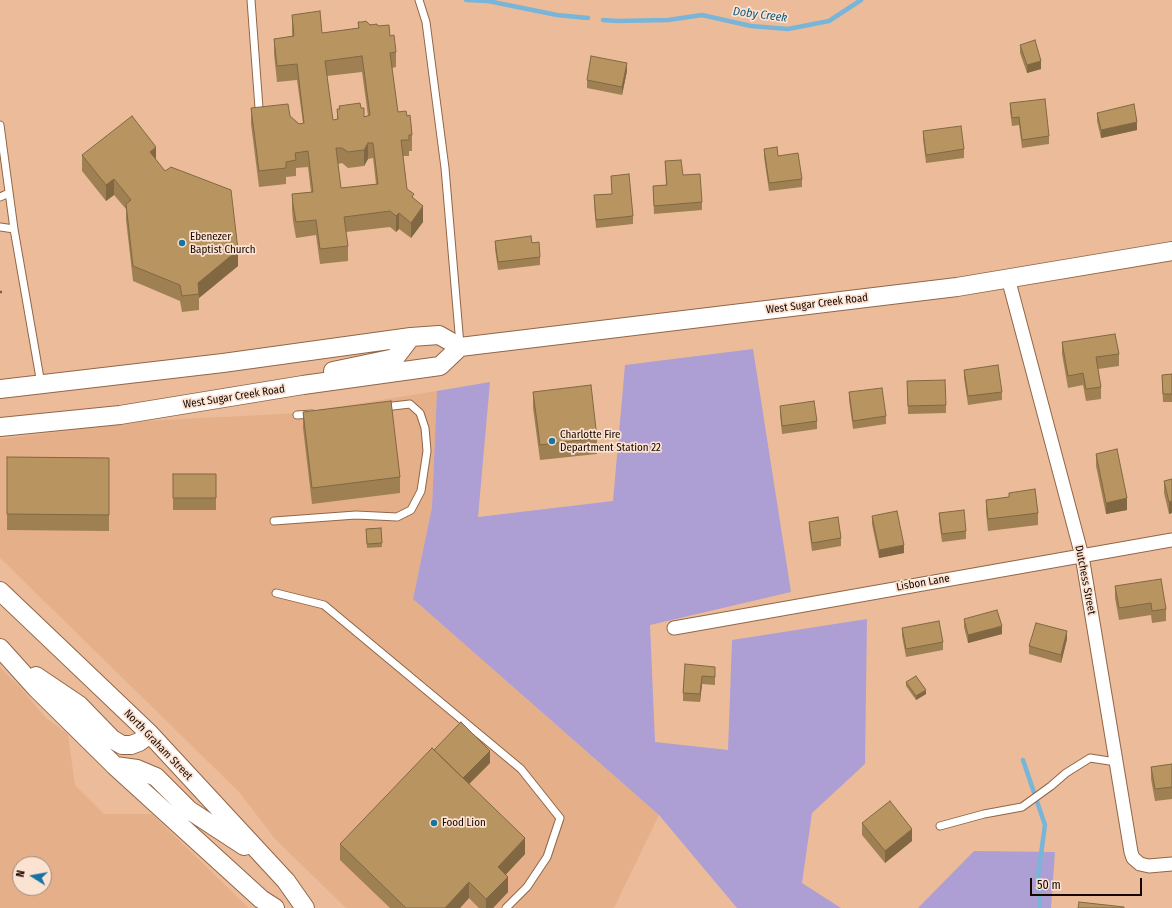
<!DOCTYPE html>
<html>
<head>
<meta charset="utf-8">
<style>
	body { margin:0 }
	#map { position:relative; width:1172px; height:908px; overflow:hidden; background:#ecbc9a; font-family:"Fira Sans Condensed",sans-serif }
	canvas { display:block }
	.north { position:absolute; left:12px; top:856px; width:40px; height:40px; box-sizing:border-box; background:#fbe2d1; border:1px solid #a08a7d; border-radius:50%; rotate:281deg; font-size:11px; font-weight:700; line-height:16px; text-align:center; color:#170700 }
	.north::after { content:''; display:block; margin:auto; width:14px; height:18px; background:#1774a2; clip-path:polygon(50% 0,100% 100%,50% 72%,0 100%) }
	.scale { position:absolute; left:1030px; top:878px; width:112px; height:18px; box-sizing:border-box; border:2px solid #170700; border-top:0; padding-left:5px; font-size:12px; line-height:14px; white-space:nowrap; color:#170700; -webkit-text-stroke:3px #fbe2d1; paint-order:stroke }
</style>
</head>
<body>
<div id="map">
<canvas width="1172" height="908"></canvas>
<div class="north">N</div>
<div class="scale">50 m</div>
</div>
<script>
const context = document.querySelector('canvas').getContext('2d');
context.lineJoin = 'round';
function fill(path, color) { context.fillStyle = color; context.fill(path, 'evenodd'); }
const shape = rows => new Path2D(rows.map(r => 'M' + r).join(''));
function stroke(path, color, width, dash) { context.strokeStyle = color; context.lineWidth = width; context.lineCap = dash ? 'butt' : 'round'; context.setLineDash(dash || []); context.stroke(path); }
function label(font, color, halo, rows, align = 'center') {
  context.font = font + ' "Fira Sans Condensed",sans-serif'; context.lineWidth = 3.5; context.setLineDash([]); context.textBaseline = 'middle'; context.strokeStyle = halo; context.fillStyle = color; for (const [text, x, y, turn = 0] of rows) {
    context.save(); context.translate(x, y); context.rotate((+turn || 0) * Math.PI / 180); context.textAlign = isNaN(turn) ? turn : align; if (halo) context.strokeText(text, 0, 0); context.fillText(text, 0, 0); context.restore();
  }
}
const built = shape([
	[437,391,432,507,413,599,659,815,614,908,346,908,275,839,239,792,0,558,0,439,145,421,298,413],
	[0,667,20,687,46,718,68,734,75,785,104,814,152,814,249,908,0,908],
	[20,864,44,864,44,888,20,888]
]);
const green = shape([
	[753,349,791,592,650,625,655,742,728,750,732,640,867,619,865,764,812,813,802,883,841,908,737,908,659,815,413,599,432,507,437,391,490,382,478,517,613,501,625,365],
	[974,851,1055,852,1051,908,918,908]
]);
const stream = shape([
	[466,0,488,1,557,15,588,18],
	[603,20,617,21,668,20,702,15,751,26,788,29,829,21,861,0],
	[1023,760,1045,825,1038,876,1040,908]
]);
const path = shape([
	[0,292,2,292]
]);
const lane = shape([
	[251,0,259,108],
	[419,0,426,22,445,168,460,345],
	[0,125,14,229,41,384],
	[0,197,9,193],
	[0,227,14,229],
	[297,415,312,414],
	[274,521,356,515,397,517,411,510,421,491,427,451,425,428,420,413,410,404,384,407],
	[276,593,324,605,521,769,560,818,547,857,527,887,506,908],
	[940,826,984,814,1022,807,1051,786,1066,773,1090,758,1116,762]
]);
const street = shape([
	[1008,278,1082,556,1131,852,1133,858,1140,864,1149,866,1172,864],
	[674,628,1172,540]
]);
const secondary = shape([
	[333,371,395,358,411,337],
	[0,389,223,363,411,337,439,335,460,347,957,287,1172,251],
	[0,427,120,415,303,385,440,366,460,347],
	[0,591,150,734,286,881,305,908],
	[0,648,36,688,115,766,261,899,275,908],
	[36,676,79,705,112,739,122,745,131,745,139,742,150,734],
	[115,766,137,769,156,777,189,810,244,846]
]);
const wall = shape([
	[292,15,322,33,358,28,358,22,378,26,390,36,396,52,396,67,392,68,398,112,407,116,412,135,412,151,409,151,409,156,403,156,407,189,414,199,423,222,411,238,399,229,396,232,390,227,346,232,348,246,348,261,320,264,316,235,296,238,293,221,292,210,292,194,311,192,308,167,296,168,296,176,286,177,286,184,259,187,251,124,251,108,290,116,299,124,303,123,297,80,277,82,274,54,274,39,292,36],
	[362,72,368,116,364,117,361,108,339,106,339,109,337,109,337,120,333,120,327,76],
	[373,158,376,184,341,188,338,164,342,163,348,168,364,166,368,159],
	[1020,45,1041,69,1027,73,1020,53],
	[627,71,622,95,587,88,587,80],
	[1010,103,1049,136,1049,144,1022,148,1019,125,1012,126,1010,111],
	[1097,113,1137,130,1101,138,1097,121],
	[923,131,964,149,964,158,926,163,923,139],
	[764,149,778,156,802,179,802,187,769,191,764,157],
	[82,155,156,160,238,266,199,298,199,310,182,312,180,301,133,281,126,220,126,209,114,195,106,201,82,171],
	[665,161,683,175,702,202,702,210,654,214,653,186,666,185],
	[611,176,633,216,633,224,596,228,594,203,594,195,612,194],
	[495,241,540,257,540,265,498,270,495,249],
	[1062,342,1119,354,1119,366,1098,369,1101,387,1101,399,1086,401,1083,385,1068,388,1062,354],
	[964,370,1002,392,1002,400,968,405,964,378],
	[1172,374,1172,402,1163,402,1162,383,1162,375],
	[907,381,946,405,946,413,908,414],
	[533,392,597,438,597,454,540,460,533,408],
	[849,392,886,416,886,424,853,429,849,400],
	[780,406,817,421,817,429,782,434,780,414],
	[303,412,400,477,400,493,312,504,303,428],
	[1096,454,1127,510,1106,514,1096,466],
	[7,457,109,458,109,531,7,530],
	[173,474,216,474,216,510,173,510],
	[1172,479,1172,513,1169,514,1164,493,1164,481],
	[1009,493,1038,513,1038,525,988,531,986,512,986,500,1009,497],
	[939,513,966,531,966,539,942,542,939,521],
	[872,516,904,553,879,558,872,524],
	[809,522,841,538,841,546,812,551,809,530],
	[381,528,382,547,367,548,366,529],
	[1115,586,1166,609,1166,621,1152,623,1151,615,1119,620,1115,598],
	[964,619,1002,634,968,643,964,627],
	[902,628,943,642,943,650,906,657,902,636],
	[1067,639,1061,663,1029,654,1029,646],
	[685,664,715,675,715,685,702,684,700,702,683,701,683,693],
	[906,682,926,694,916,700,906,686],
	[490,763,469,784,525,854,506,874,508,892,493,908,479,908,469,898,460,908,390,908,340,860,340,844],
	[1172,764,1172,799,1155,801,1151,779,1151,767],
	[862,823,912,841,885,863,862,835]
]);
const shadedWall = shape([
	[1041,61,1041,69,1027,73,1027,65],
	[627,63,627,71,622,95,622,87],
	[1137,122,1137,130,1101,138,1101,130],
	[368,143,368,159,364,166,364,150],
	[156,147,156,162,150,152],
	[114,179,114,195,106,201,106,185],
	[423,206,423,222,411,238,411,223],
	[399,213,399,229,396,232,396,216],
	[238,250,238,266,199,298,198,283],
	[1127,498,1127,510,1106,514,1106,503],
	[1172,501,1172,513,1169,514,1169,502],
	[904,545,904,553,879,558,879,550],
	[1002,626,1002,634,968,643,968,635],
	[1067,631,1067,639,1061,663,1061,655],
	[702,676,702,684,700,702,700,694],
	[926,690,926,694,916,700,916,696],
	[490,751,490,763,461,792,461,780],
	[912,829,912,841,885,863,885,851],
	[525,838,525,854,498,883,498,867],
	[508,877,508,892,493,908,486,908,486,899],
	[469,882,469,898,460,908,445,908]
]);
const building = shape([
	[320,11,322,33,359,28,358,22,362,22,366,21,370,25,377,24,378,26,389,25,390,36,394,35,396,52,390,53,398,112,406,111,407,116,410,115,411,124,412,135,409,135,409,140,401,140,407,189,414,194,412,197,423,206,411,223,399,213,396,216,390,211,344,217,348,246,320,249,316,220,296,222,293,205,292,194,313,192,308,151,295,153,296,160,286,162,286,168,259,171,251,108,288,104,290,116,299,124,304,123,297,64,277,66,274,39,294,36,292,15,320,11],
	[362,56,370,115,364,117,364,108,361,108,360,103,339,106,340,109,337,109,338,119,333,120,325,61,362,56],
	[368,143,373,143,378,184,341,188,336,148,342,148,348,152,364,150,368,143],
	[1035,40,1041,61,1027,65,1020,45,1035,40],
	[591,56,627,63,622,87,587,80,591,56],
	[1045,99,1049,136,1022,140,1019,117,1012,118,1010,103,1045,99],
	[1134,104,1137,122,1101,130,1097,113,1134,104],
	[132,116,156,147,150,152,165,171,171,167,231,190,238,250,198,283,199,294,182,296,180,285,133,266,126,204,131,200,114,179,106,185,82,155,132,116],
	[961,126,964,149,926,155,923,131,961,126],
	[777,147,778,156,798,153,802,179,769,183,764,149,777,147],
	[681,160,683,175,700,174,702,202,654,206,653,186,667,185,665,161,681,160],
	[629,174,633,216,596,220,594,195,612,194,611,176,629,174],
	[531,236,532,243,539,242,540,257,498,262,495,241,531,236],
	[1115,334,1119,354,1096,357,1101,387,1086,389,1083,373,1068,376,1062,342,1115,334],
	[998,365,1002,392,968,396,964,370,998,365],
	[1172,374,1172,394,1163,394,1162,375,1172,374],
	[945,380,946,405,908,406,907,381,945,380],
	[591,385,597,438,540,445,533,392,591,385],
	[882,388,886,416,853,421,849,392,882,388],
	[391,401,400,477,312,488,303,412,391,401],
	[814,401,817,421,782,426,780,406,814,401],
	[1117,449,1127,498,1106,503,1096,454,1117,449],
	[7,457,109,458,109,515,7,514,7,457],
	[173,474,216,474,216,498,173,498,173,474],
	[1172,479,1172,501,1169,502,1164,481,1172,479],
	[1035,489,1038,513,988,519,986,500,1009,497,1009,493,1035,489],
	[964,510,966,531,942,534,939,513,964,510],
	[897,511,904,545,879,550,872,516,897,511],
	[838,517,841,538,812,543,809,522,838,517],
	[381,528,382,543,367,544,366,529,381,528],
	[1161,579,1166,609,1152,611,1151,603,1119,608,1115,586,1161,579],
	[997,610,1002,626,968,635,964,619,997,610],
	[939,621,943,642,906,649,902,628,939,621],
	[1036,623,1067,631,1061,655,1029,646,1036,623],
	[685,664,715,667,715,677,702,676,700,694,683,693,685,664],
	[916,676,926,690,916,696,906,682,916,676],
	[461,722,490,751,463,778,434,750,461,722],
	[432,748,525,838,498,867,508,877,486,899,469,882,445,908,406,908,340,844,432,748],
	[1172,764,1172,787,1155,789,1151,767,1172,764],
	[890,801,912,829,885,851,862,823,890,801],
	[1079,902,1124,907,1124,908,1078,908,1079,902]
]);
const markers = [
	[182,243,4,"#1774a2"],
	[552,441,4,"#1774a2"],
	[434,823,4,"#1774a2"]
];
const poiNames = [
	["Ebenezer",190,237],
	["Baptist Church",190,250],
	["Charlotte Fire",560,435],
	["Department Station 22",560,448],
	["Food Lion",442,823]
];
const streetNames = [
	["West Sugar Creek Road",817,304,-7],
	["West Sugar Creek Road",234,397,-9],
	["Dutchess Street",1085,580,79],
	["Lisbon Lane",923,583,-10],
	["North Graham Street",158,745,46]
];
const waterNames = [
	["Doby Creek",760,15,7]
];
fill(built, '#e5b089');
fill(green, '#ad9ed4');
stroke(stream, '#79b4d9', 4.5);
stroke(lane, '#916647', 9);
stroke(street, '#916647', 15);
stroke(secondary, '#916647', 20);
stroke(path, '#7d5e4a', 2.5, [2, 2]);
stroke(lane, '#fff', 7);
stroke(street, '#fff', 13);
stroke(secondary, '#fff', 18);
fill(wall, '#9e8053');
fill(shadedWall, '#816843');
fill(building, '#b89560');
stroke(building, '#816843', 1);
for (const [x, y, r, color] of markers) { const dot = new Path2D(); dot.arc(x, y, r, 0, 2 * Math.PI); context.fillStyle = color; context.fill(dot); stroke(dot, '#fbe2d1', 1.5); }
label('11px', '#170700', '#fbe2d1', poiNames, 'left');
label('11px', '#170700', '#fbe2d1', streetNames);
label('italic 12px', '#115a7e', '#fbe2d1', waterNames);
</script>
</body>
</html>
